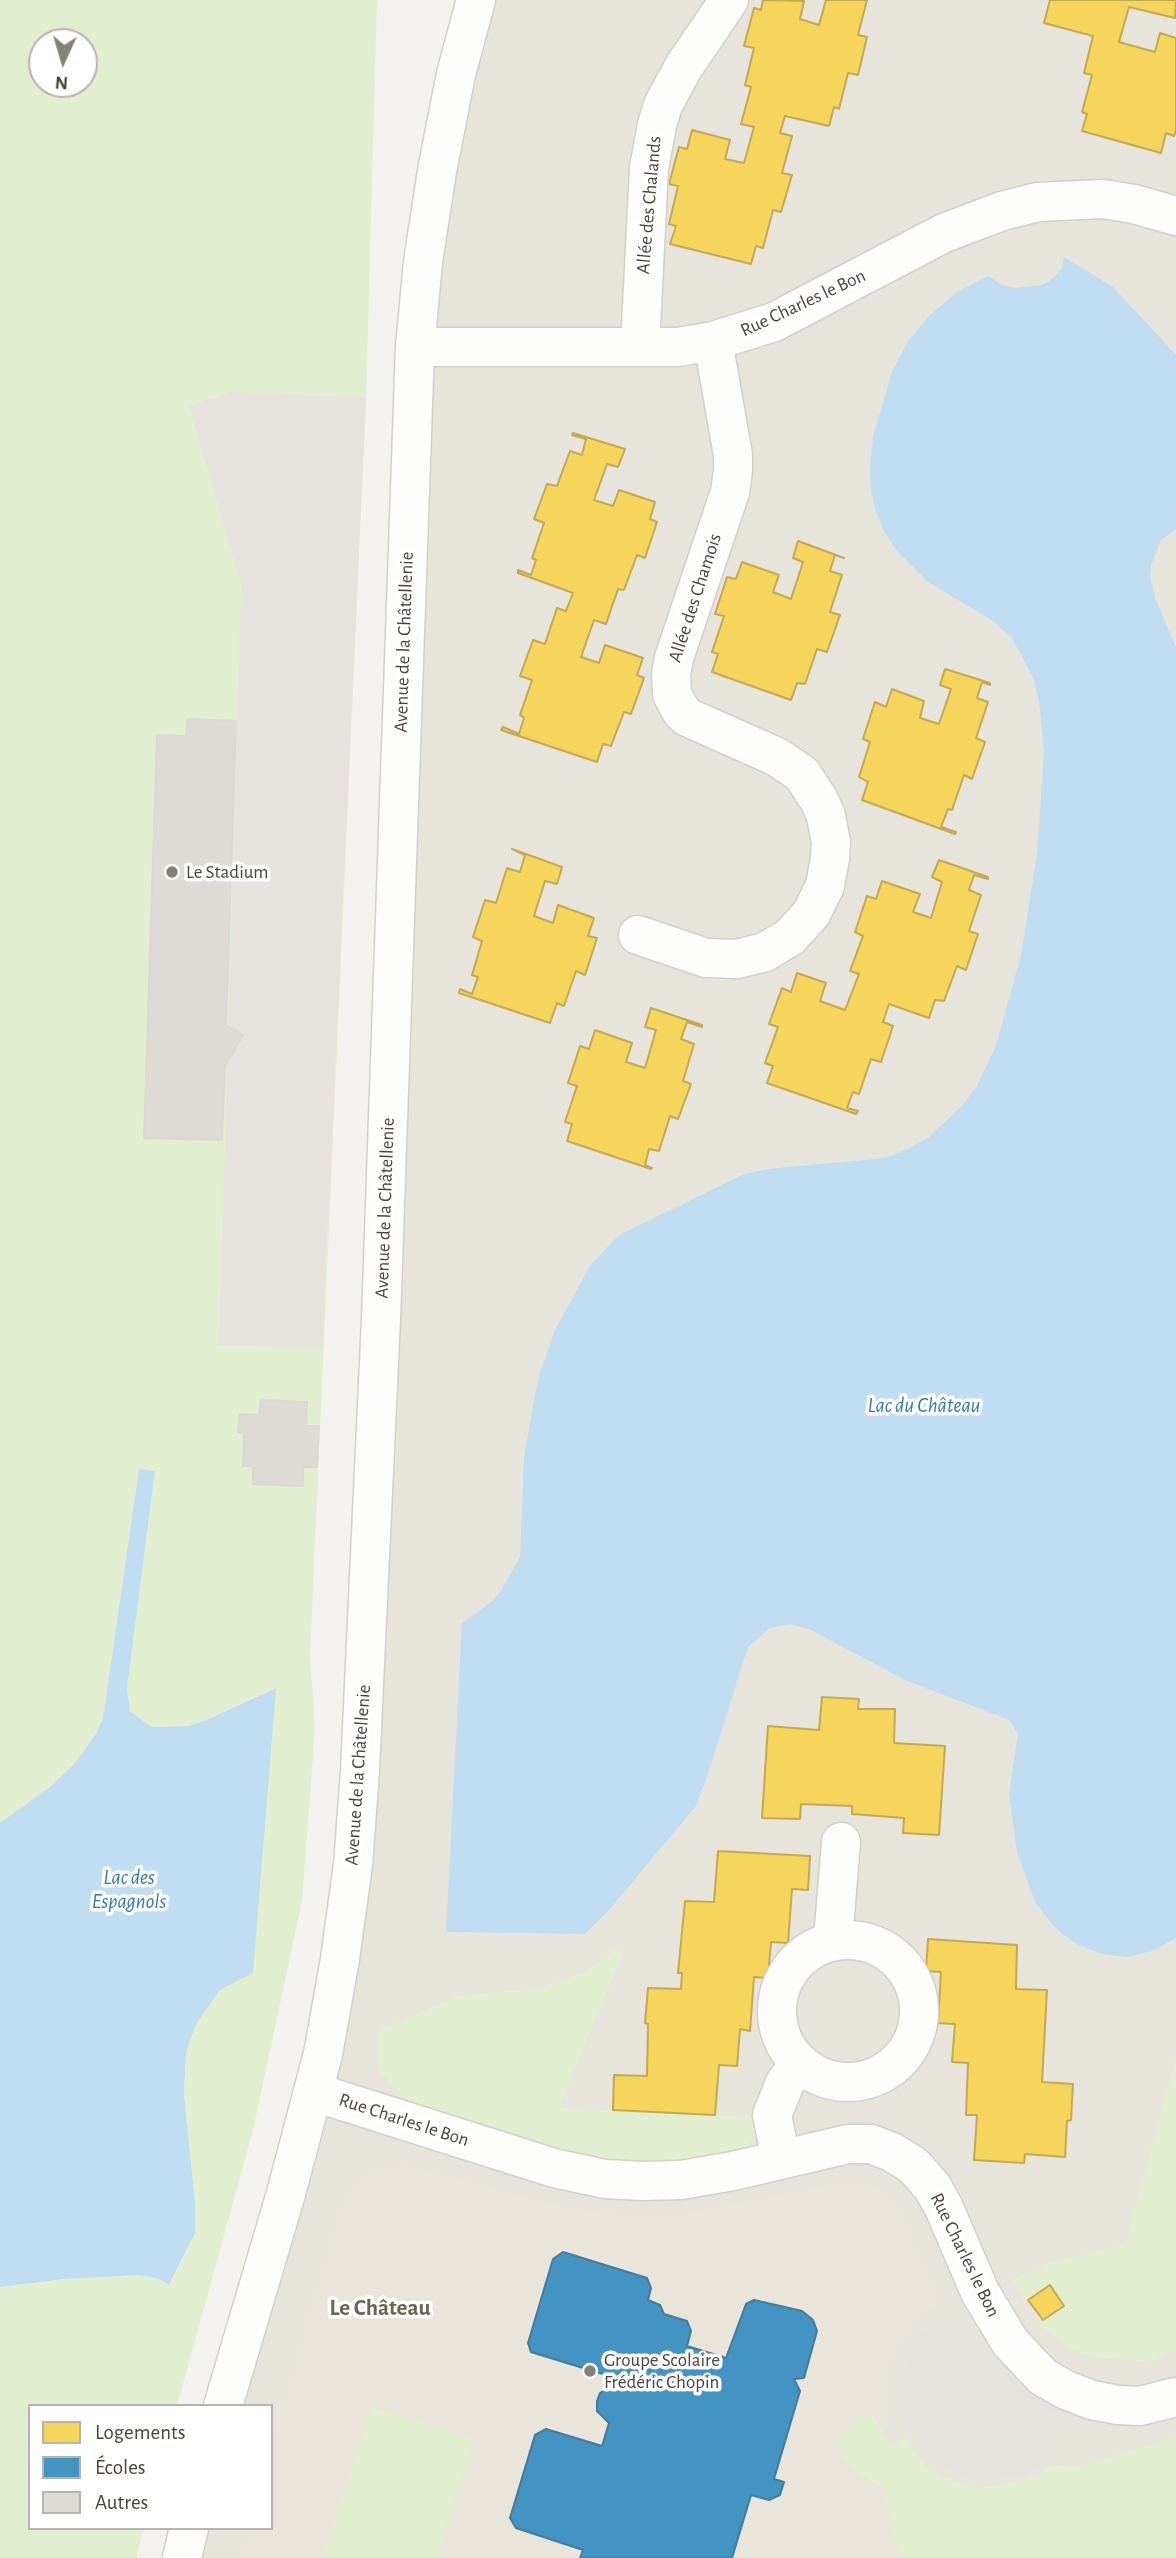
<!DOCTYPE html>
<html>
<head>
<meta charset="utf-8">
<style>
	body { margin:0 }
	#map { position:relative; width:1176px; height:2558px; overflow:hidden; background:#f4f2ee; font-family:"Alegreya Sans",sans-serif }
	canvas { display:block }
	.legend { position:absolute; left:28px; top:2404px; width:245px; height:126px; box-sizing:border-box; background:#fff; border:2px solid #b7b4b0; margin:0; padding:9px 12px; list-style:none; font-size:21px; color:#4b4439 }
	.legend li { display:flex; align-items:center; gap:14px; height:35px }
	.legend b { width:35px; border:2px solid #b7b4b0 }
	.north { position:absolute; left:28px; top:28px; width:70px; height:70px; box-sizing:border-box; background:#fff; border:2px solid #b7b4b0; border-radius:50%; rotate:184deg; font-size:19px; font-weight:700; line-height:28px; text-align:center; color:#4b4439 }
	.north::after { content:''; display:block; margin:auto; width:24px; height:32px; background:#868178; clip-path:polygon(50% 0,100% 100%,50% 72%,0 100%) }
</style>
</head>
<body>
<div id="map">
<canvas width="1176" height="2558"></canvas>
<ul class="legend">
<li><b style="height:19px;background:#f6d55c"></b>Logements</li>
<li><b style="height:19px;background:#4393c3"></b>Écoles</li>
<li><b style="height:19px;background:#dedbd6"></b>Autres</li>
</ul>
<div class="north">N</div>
</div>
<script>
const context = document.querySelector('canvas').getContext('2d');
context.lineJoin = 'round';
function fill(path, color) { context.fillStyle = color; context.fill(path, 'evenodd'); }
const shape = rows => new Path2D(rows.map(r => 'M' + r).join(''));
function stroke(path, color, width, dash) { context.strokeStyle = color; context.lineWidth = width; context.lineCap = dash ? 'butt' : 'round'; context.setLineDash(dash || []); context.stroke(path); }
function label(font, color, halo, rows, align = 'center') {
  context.font = font + ' "Alegreya Sans",sans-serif'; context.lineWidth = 7; context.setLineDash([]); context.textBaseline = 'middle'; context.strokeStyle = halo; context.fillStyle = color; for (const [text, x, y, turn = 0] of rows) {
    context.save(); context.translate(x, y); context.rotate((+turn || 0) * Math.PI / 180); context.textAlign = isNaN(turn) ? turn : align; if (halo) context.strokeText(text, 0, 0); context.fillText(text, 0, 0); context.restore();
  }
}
const residential = shape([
	[466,0,1176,0,1176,2558,171,2558,173,2528,271,2528,271,2406,207,2406,295,2093,354,1868,407,433]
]);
const education = shape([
	[402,2165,568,2208,606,2214,671,2217,848,2182,873,2187,887,2193,898,2209,939,2304,917,2318,891,2352,881,2390,887,2421,877,2421,873,2413,857,2473,882,2488,900,2558,243,2558,249,2528,271,2528,271,2452,344,2199,351,2189,373,2173]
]);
const green = shape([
	[0,0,377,0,366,398,310,1654,315,1728,302,1901,253,2130,177,2406,30,2406,30,2528,144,2528,136,2558,0,2558,0,2287,64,2279,139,2275,158,2279,169,2285,188,2250,195,2203,184,2094,186,2053,196,2024,220,1990,275,1688,204,1721,188,1726,151,1727,130,1711,127,1689,155,1472,139,1470,103,1718,96,1734,74,1764,51,1786,0,1823],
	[42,42,84,42,84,84,42,84],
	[614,1950,624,1950,559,2108,753,2117,754,2135,748,2147,681,2161,647,2163,598,2158,567,2151,412,2102,404,2098,379,2071,378,2031,457,1996,539,1988,581,1974],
	[1176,2057,1176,2350,1148,2362,1092,2357,1067,2347,1039,2324,1064,2306,1050,2286,1024,2302,1013,2279,1053,2262,1126,2243],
	[371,2407,474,2439,436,2558,323,2558],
	[873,2413,890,2447,907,2437,911,2447,930,2471,962,2484,980,2488,1018,2481,1041,2473,1053,2465,1075,2467,1176,2437,1176,2558,900,2558,882,2488,857,2473,838,2451,840,2438,852,2418]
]);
const parking = shape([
	[233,392,366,398,322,1347,219,1345,241,584,189,406],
	[937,2325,962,2346,976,2329,990,2351,1019,2383,1039,2399,1055,2409,1036,2422,1058,2438,1056,2446,1037,2468,1026,2474,1010,2477,975,2479,963,2476,945,2467,924,2449,905,2419,902,2403,902,2386,910,2345,924,2331]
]);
const water = shape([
	[1064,257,1113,287,1176,355,1176,529,1161,540,1151,565,1150,577,1156,600,1176,648,1176,1938,1155,1950,1127,1957,1102,1954,1075,1943,1064,1935,1054,1926,1035,1902,1017,1852,1009,1794,1018,1734,1010,1720,907,1681,809,1629,790,1624,770,1628,748,1647,710,1768,696,1806,608,1911,585,1934,446,1932,462,1623,490,1603,501,1591,520,1557,524,1457,538,1379,554,1332,590,1266,619,1235,742,1175,767,1169,885,1158,908,1149,929,1137,961,1107,976,1088,996,1046,1021,955,1037,854,1044,752,1039,701,1033,678,1012,638,993,621,928,582,897,551,884,531,876,511,871,489,870,466,873,436,892,372,908,341,929,316,956,293,988,276,1002,285,1015,288,1042,285,1054,278,1062,268],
	[139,1469,155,1471,127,1689,130,1711,151,1727,188,1726,204,1721,276,1688,253,1973,220,1990,196,2024,186,2053,184,2094,195,2203,195,2233,169,2285,158,2279,139,2275,64,2279,0,2287,0,1823,51,1786,74,1764,96,1734,103,1718]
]);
const homes = shape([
	[763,0,804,1,800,19,819,25,826,0,867,0,858,35,867,37,858,75,848,73,839,109,834,107,829,126,785,116,780,133,792,136,782,173,792,175,781,212,773,210,763,248,756,246,751,264,670,244,676,226,669,224,678,186,669,184,679,147,687,149,692,130,730,140,725,159,744,163,754,127,741,124,751,87,745,85,754,48,744,46,754,8,761,10,763,0],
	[1050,0,1176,0,1175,18,1129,7,1119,42,1155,52,1160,33,1176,38,1176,130,1174,136,1166,133,1161,153,1082,131,1087,114,1082,112,1092,75,1084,73,1093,36,1044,23,1050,0],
	[573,433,625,449,618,467,607,464,594,500,613,506,619,490,655,502,650,519,657,522,645,558,637,555,624,590,618,589,606,624,594,620,581,657,599,663,605,645,643,658,637,675,644,678,631,714,624,712,611,746,603,744,597,762,501,730,503,727,519,734,524,718,520,715,532,680,520,676,533,640,545,644,557,608,566,611,573,593,518,573,518,570,531,575,536,560,532,558,544,523,534,519,547,484,557,486,570,451,582,455,586,439,572,435,573,433],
	[798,541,844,558,835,555,830,571,842,575,830,612,840,615,827,652,817,649,805,684,797,683,791,700,712,672,718,654,712,652,724,616,715,614,727,577,736,579,742,562,779,575,773,592,791,599,803,562,793,558,798,541],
	[945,669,990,683,990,685,982,682,977,698,988,702,976,738,985,742,972,779,964,775,952,810,948,809,941,827,956,832,955,834,862,800,868,782,859,777,870,742,863,739,875,702,886,707,892,689,924,701,920,718,939,724,951,689,940,685,945,669],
	[512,849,562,867,557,884,545,881,534,916,553,923,558,905,594,918,588,936,597,938,585,975,576,971,564,1006,557,1003,550,1023,459,993,460,989,472,994,478,977,472,975,482,941,473,937,485,900,496,903,507,868,520,872,525,855,512,849],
	[939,860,988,877,988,879,974,875,969,890,981,895,969,931,978,934,966,970,957,966,944,1001,935,1000,929,1018,889,1004,883,1022,893,1026,881,1062,871,1059,859,1094,853,1092,847,1108,858,1111,856,1114,767,1083,773,1066,765,1063,778,1027,769,1024,782,988,791,992,797,973,826,983,820,1001,845,1010,859,974,850,971,863,936,855,932,867,896,876,899,882,881,920,894,913,912,931,918,942,882,932,877,939,860],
	[651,1008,702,1025,702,1027,687,1022,681,1039,694,1044,683,1081,691,1084,678,1119,670,1116,659,1151,649,1149,645,1165,652,1168,651,1169,567,1141,572,1124,565,1122,577,1086,568,1083,580,1046,589,1049,595,1030,632,1043,626,1062,645,1068,656,1030,645,1027,651,1008],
	[822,1697,859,1699,858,1709,895,1709,894,1743,945,1746,939,1835,903,1833,904,1818,852,1814,852,1806,801,1804,800,1819,762,1818,768,1726,819,1730,822,1697],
	[718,1851,810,1856,808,1890,792,1889,788,1943,771,1942,768,1978,754,1977,750,2031,740,2029,737,2066,719,2065,715,2115,613,2110,614,2075,647,2076,648,2024,645,2023,648,1988,681,1989,682,1973,678,1973,685,1901,714,1902,718,1851],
	[928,1939,1017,1945,1016,1989,1047,1990,1042,2082,1073,2084,1071,2120,1067,2121,1065,2157,1025,2154,1024,2163,974,2160,977,2115,966,2115,968,2063,952,2062,955,2024,938,2023,941,1972,926,1971,928,1939],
	[1050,2285,1064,2306,1043,2320,1028,2300,1050,2285]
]);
const schools = shape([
	[563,2252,647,2278,651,2288,648,2300,660,2305,664,2314,687,2321,691,2331,687,2346,726,2358,746,2304,754,2300,802,2311,813,2320,817,2331,804,2378,794,2379,800,2391,774,2479,784,2482,780,2495,769,2500,751,2495,732,2558,580,2558,583,2550,516,2528,510,2518,535,2435,546,2429,602,2446,609,2423,597,2411,597,2401,600,2393,614,2385,620,2385,622,2380,531,2352,528,2343,553,2259,563,2252]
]);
const building = shape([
	[187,719,236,721,226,1025,243,1035,225,1066,222,1140,144,1138,157,735,186,736,187,719],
	[261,1400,307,1402,306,1426,319,1426,317,1467,303,1467,303,1486,253,1484,253,1466,243,1466,244,1433,238,1432,240,1414,259,1415,261,1400]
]);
const minor = shape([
	[415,347,678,347,713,341,774,322,944,233,1002,211,1038,202,1103,199,1134,204,1176,216],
	[640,347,649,168,657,125,663,105,683,68,729,0],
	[638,935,706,958,737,959,765,952,790,937,811,914,825,886,830,858,831,842,826,816,819,800,802,774,777,757,687,717,681,711,672,694,671,674,674,658,730,492,733,471,733,455,713,341],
	'777 2011a71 71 0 1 1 142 0a71 71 0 1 1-142 0Z',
	[833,1940,841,1842],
	[314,2092,554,2168,605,2179,644,2181,681,2180,733,2171,848,2144,871,2144,892,2152,914,2166,933,2188,944,2208,980,2292,1010,2342,1043,2377,1066,2390,1092,2400,1118,2405,1140,2406,1176,2397],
	[781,2159,772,2115,785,2083,799,2064],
	[223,2406,285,2197,323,2054,340,1959,353,1865,360,1771,381,1319,415,347,423,262,437,171,456,74,476,0],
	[182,2558,189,2528]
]);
const markers = [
	[172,872,7,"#868178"],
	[590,2371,7,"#868178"]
];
const streetNames = [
	["Allée des Chalands",649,205,-85],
	["Rue Charles le Bon",803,303,-25],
	["Allée des Chamois",695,598,-72],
	["Avenue de la Châtellenie",404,642,-88],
	["Avenue de la Châtellenie",385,1208,-88],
	["Avenue de la Châtellenie",358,1775,-86],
	["Rue Charles le Bon",404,2120,18],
	["Rue Charles le Bon",965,2255,64]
];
const poiNames = [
	["Le Stadium",186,872],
	["Groupe Scolaire",604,2360],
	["Frédéric Chopin",604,2382]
];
const waterNames = [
	["Lac du Château",924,1406],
	["Lac des",129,1878],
	["Espagnols",129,1902]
];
const quarterNames = [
	["Le Château",380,2308]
];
fill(residential, '#e7e4dc');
fill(education, '#eae5da');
fill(green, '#e1eecf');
fill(parking, '#e6e3df');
fill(water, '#c0ddf1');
fill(homes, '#f6d55c');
stroke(homes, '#c3aa52', 2);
fill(schools, '#4393c3');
stroke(schools, '#457b9a', 2);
fill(building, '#dedbd6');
stroke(building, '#dcd9d4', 2);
stroke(minor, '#d2d0cb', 41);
stroke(minor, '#fdfdfc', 38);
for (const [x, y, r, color] of markers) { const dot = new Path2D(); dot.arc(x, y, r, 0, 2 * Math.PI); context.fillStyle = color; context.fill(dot); stroke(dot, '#fff', 2.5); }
label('19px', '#4b4439', '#fff', streetNames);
label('19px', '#4b4439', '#fff', poiNames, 'left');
label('italic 21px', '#2e7ab2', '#fff', waterNames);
label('bold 23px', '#6e6250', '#fff', quarterNames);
</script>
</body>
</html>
